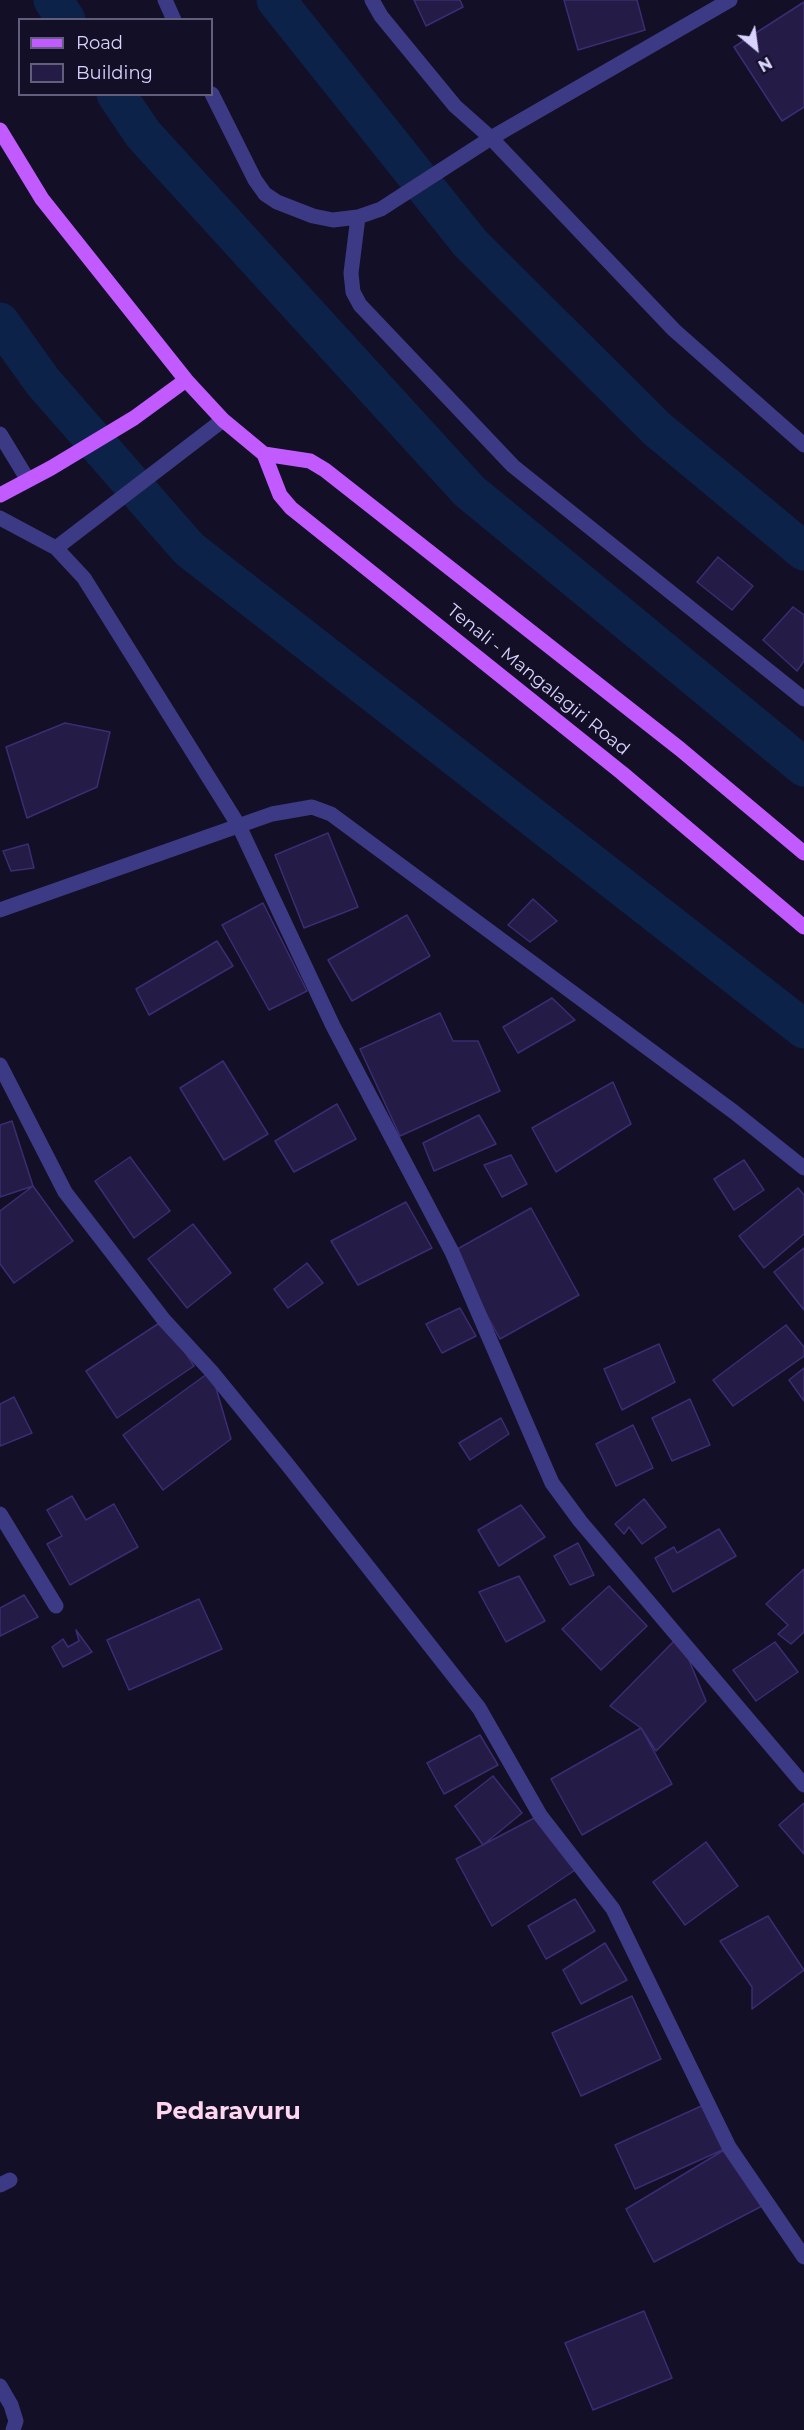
<!DOCTYPE html>
<html>
<head>
<meta charset="utf-8">
<style>
	body { margin:0 }
	#map { position:relative; width:804px; height:2430px; overflow:hidden; background:#130f26; font-family:Montserrat,sans-serif }
	canvas { display:block }
	.legend { position:absolute; left:18px; top:18px; width:195px; height:78px; box-sizing:border-box; background:#130f26; border:2px solid #625e7d; margin:0; padding:8px 10px; list-style:none; font-size:18px; color:#d9d4ff }
	.legend li { display:flex; align-items:center; gap:12px; height:30px }
	.legend b { width:30px; border:2px solid #625e7d }
	.north { position:absolute; left:726px; top:18px; width:60px; height:60px; -webkit-text-stroke:4px #130f26; paint-order:stroke; rotate:151deg; font-size:16px; font-weight:700; line-height:24px; text-align:center; color:#d9d4ff }
	.north::after { content:''; display:block; margin:auto; width:21px; height:27px; background:#d9d4ff; clip-path:polygon(50% 0,100% 100%,50% 72%,0 100%) }
</style>
</head>
<body>
<div id="map">
<canvas width="804" height="2430"></canvas>
<ul class="legend">
<li><b style="height:8px;background:#c25bff"></b>Road</li>
<li><b style="height:16px;background:#241b47"></b>Building</li>
</ul>
<div class="north">N</div>
</div>
<script>
const context = document.querySelector('canvas').getContext('2d');
context.lineJoin = 'round';
const shape = rows => new Path2D(rows.map(r => 'M' + r).join(''));
function stroke(path, color, width, dash) { context.strokeStyle = color; context.lineWidth = width; context.lineCap = dash ? 'butt' : 'round'; context.setLineDash(dash || []); context.stroke(path); }
function fill(path, color) { context.fillStyle = color; context.fill(path, 'evenodd'); }
function label(font, color, halo, rows, align = 'center') {
  context.font = font + ' Montserrat,sans-serif'; context.lineWidth = 6; context.setLineDash([]); context.textBaseline = 'middle'; context.strokeStyle = halo; context.fillStyle = color; for (const [text, x, y, turn = 0] of rows) {
    context.save(); context.translate(x, y); context.rotate((+turn || 0) * Math.PI / 180); context.textAlign = isNaN(turn) ? turn : align; if (halo) context.strokeText(text, 0, 0); context.fillText(text, 0, 0); context.restore();
  }
}
const canal = shape([
	[53,0,66,20],
	[276,0,470,243,657,429,804,551],
	[116,94,143,134,469,491,804,767],
	[0,322,43,382,189,549,804,1029]
]);
const building = shape([
	[414,0,460,0,463,7,426,26,414,0],
	[564,0,637,0,645,30,578,50,564,0],
	[804,2,804,107,782,121,734,47,804,2],
	[718,557,753,586,732,610,697,582,718,557],
	[793,607,804,615,804,661,797,671,763,640,793,607],
	[65,723,110,732,97,787,27,818,6,747,65,723],
	[328,833,358,907,304,928,275,855,328,833],
	[28,844,34,868,11,871,3,851,28,844],
	[533,899,557,921,530,942,508,925,533,899],
	[263,903,307,991,269,1010,222,925,263,903],
	[407,915,430,956,352,1001,328,960,407,915],
	[217,941,233,966,149,1015,136,989,217,941],
	[552,998,575,1020,518,1053,503,1027,552,998],
	[440,1013,453,1041,478,1041,500,1091,400,1136,360,1049,440,1013],
	[223,1061,268,1134,224,1160,180,1088,223,1061],
	[613,1082,631,1124,556,1172,532,1128,613,1082],
	[337,1104,356,1139,294,1172,275,1141,337,1104],
	[479,1115,496,1144,434,1171,423,1143,479,1115],
	[12,1121,33,1186,0,1197,0,1125,12,1121],
	[511,1155,527,1184,502,1197,484,1165,511,1155],
	[130,1157,170,1211,134,1238,95,1181,130,1157],
	[744,1160,764,1190,734,1210,714,1179,744,1160],
	[33,1186,73,1241,14,1283,0,1264,0,1211,33,1186],
	[798,1188,804,1195,804,1234,764,1268,739,1236,798,1188],
	[406,1202,432,1248,358,1285,331,1241,406,1202],
	[531,1208,579,1295,500,1339,452,1252,531,1208],
	[193,1224,231,1273,187,1308,148,1259,193,1224],
	[804,1248,804,1310,774,1272,804,1248],
	[307,1263,323,1283,288,1308,274,1289,307,1263],
	[460,1308,476,1336,442,1353,426,1324,460,1308],
	[164,1320,194,1366,117,1418,86,1371,164,1320],
	[786,1325,804,1347,804,1356,733,1406,713,1380,786,1325],
	[659,1344,675,1382,622,1410,604,1369,659,1344],
	[804,1368,804,1401,789,1380,804,1368],
	[211,1371,231,1439,163,1490,123,1435,211,1371],
	[14,1397,32,1433,0,1446,0,1404,14,1397],
	[690,1399,710,1445,672,1461,652,1418,690,1399],
	[501,1418,509,1434,470,1460,459,1443,501,1418],
	[633,1425,653,1468,616,1486,596,1444,633,1425],
	[72,1496,86,1520,114,1504,138,1547,70,1585,47,1544,62,1536,47,1510,72,1496],
	[644,1499,666,1527,642,1544,629,1527,624,1534,615,1524,644,1499],
	[521,1505,545,1537,499,1566,478,1530,521,1505],
	[719,1529,736,1556,673,1592,655,1558,674,1547,677,1553,719,1529],
	[578,1543,594,1575,570,1585,554,1556,578,1543],
	[804,1569,804,1632,791,1644,778,1634,788,1625,766,1604,804,1569],
	[519,1576,545,1621,506,1642,479,1592,519,1576],
	[609,1586,647,1626,601,1670,562,1629,609,1586],
	[24,1595,38,1617,0,1636,0,1608,24,1595],
	[199,1599,222,1649,129,1690,107,1640,199,1599],
	[76,1630,92,1652,63,1667,52,1647,63,1639,68,1647,79,1641,76,1630],
	[679,1636,706,1701,656,1751,641,1728,610,1706,679,1636],
	[775,1642,798,1672,756,1701,733,1670,775,1642],
	[641,1728,672,1784,582,1835,551,1779,641,1728],
	[480,1735,498,1765,444,1794,427,1763,480,1735],
	[493,1776,522,1813,483,1845,455,1806,493,1776],
	[804,1803,804,1854,779,1825,804,1803],
	[540,1815,581,1866,492,1926,456,1859,540,1815],
	[706,1842,738,1886,685,1925,653,1882,706,1842],
	[575,1899,595,1931,546,1959,528,1926,575,1899],
	[768,1916,804,1970,752,2009,752,1987,720,1941,768,1916],
	[605,1943,627,1980,581,2004,563,1970,605,1943],
	[632,1996,661,2059,581,2096,552,2033,632,1996],
	[708,2103,729,2147,635,2189,615,2145,708,2103],
	[729,2147,766,2204,654,2262,626,2209,729,2147],
	[644,2311,672,2378,593,2410,565,2343,644,2311]
]);
const lane = shape([
	[0,2185,10,2180]
]);
const street = shape([
	[165,0,174,20],
	[372,0,381,16,455,106,491,138,674,330,804,445],
	[212,94,255,180,265,194,277,202,313,216,333,220,358,217,381,209,491,138,730,0],
	[358,217,351,273,353,292,360,305,513,466,804,699],
	[0,434,28,480],
	[0,518,56,548,84,578,239,826,333,1026,452,1252,552,1483,580,1521,804,1785],
	[56,548,223,420],
	[0,910,272,814,312,807,331,814,734,1112,804,1168],
	[0,1065,65,1192,164,1320,211,1371,287,1464,479,1708,540,1815,613,1909,729,2147,804,2257],
	[0,1514,56,1606],
	[0,2386,11,2405,16,2421,13,2430]
]);
const primary = shape([
	[0,130,42,199,186,380,223,420,264,454,310,461,325,470,680,749,804,853],
	[264,454,280,495,291,508,622,773,804,927],
	[0,495,51,468,134,418,186,380]
]);
const streetNames = [
	["Tenali - Mangalagiri Road",538,680,39]
];
const districtNames = [
	["Pedaravuru",228,2112]
];
stroke(canal, '#0c2248', 39);
fill(building, '#241b47');
stroke(building, '#3b2d73', 1.5);
stroke(lane, '#3d3a85', 15);
stroke(street, '#3d3a85', 15);
stroke(primary, '#c25bff', 15);
label('18px', '#d9d4ff', '#130f26', streetNames);
label('bold 24px', '#ffd6f0', '#130f26', districtNames);
</script>
</body>
</html>
